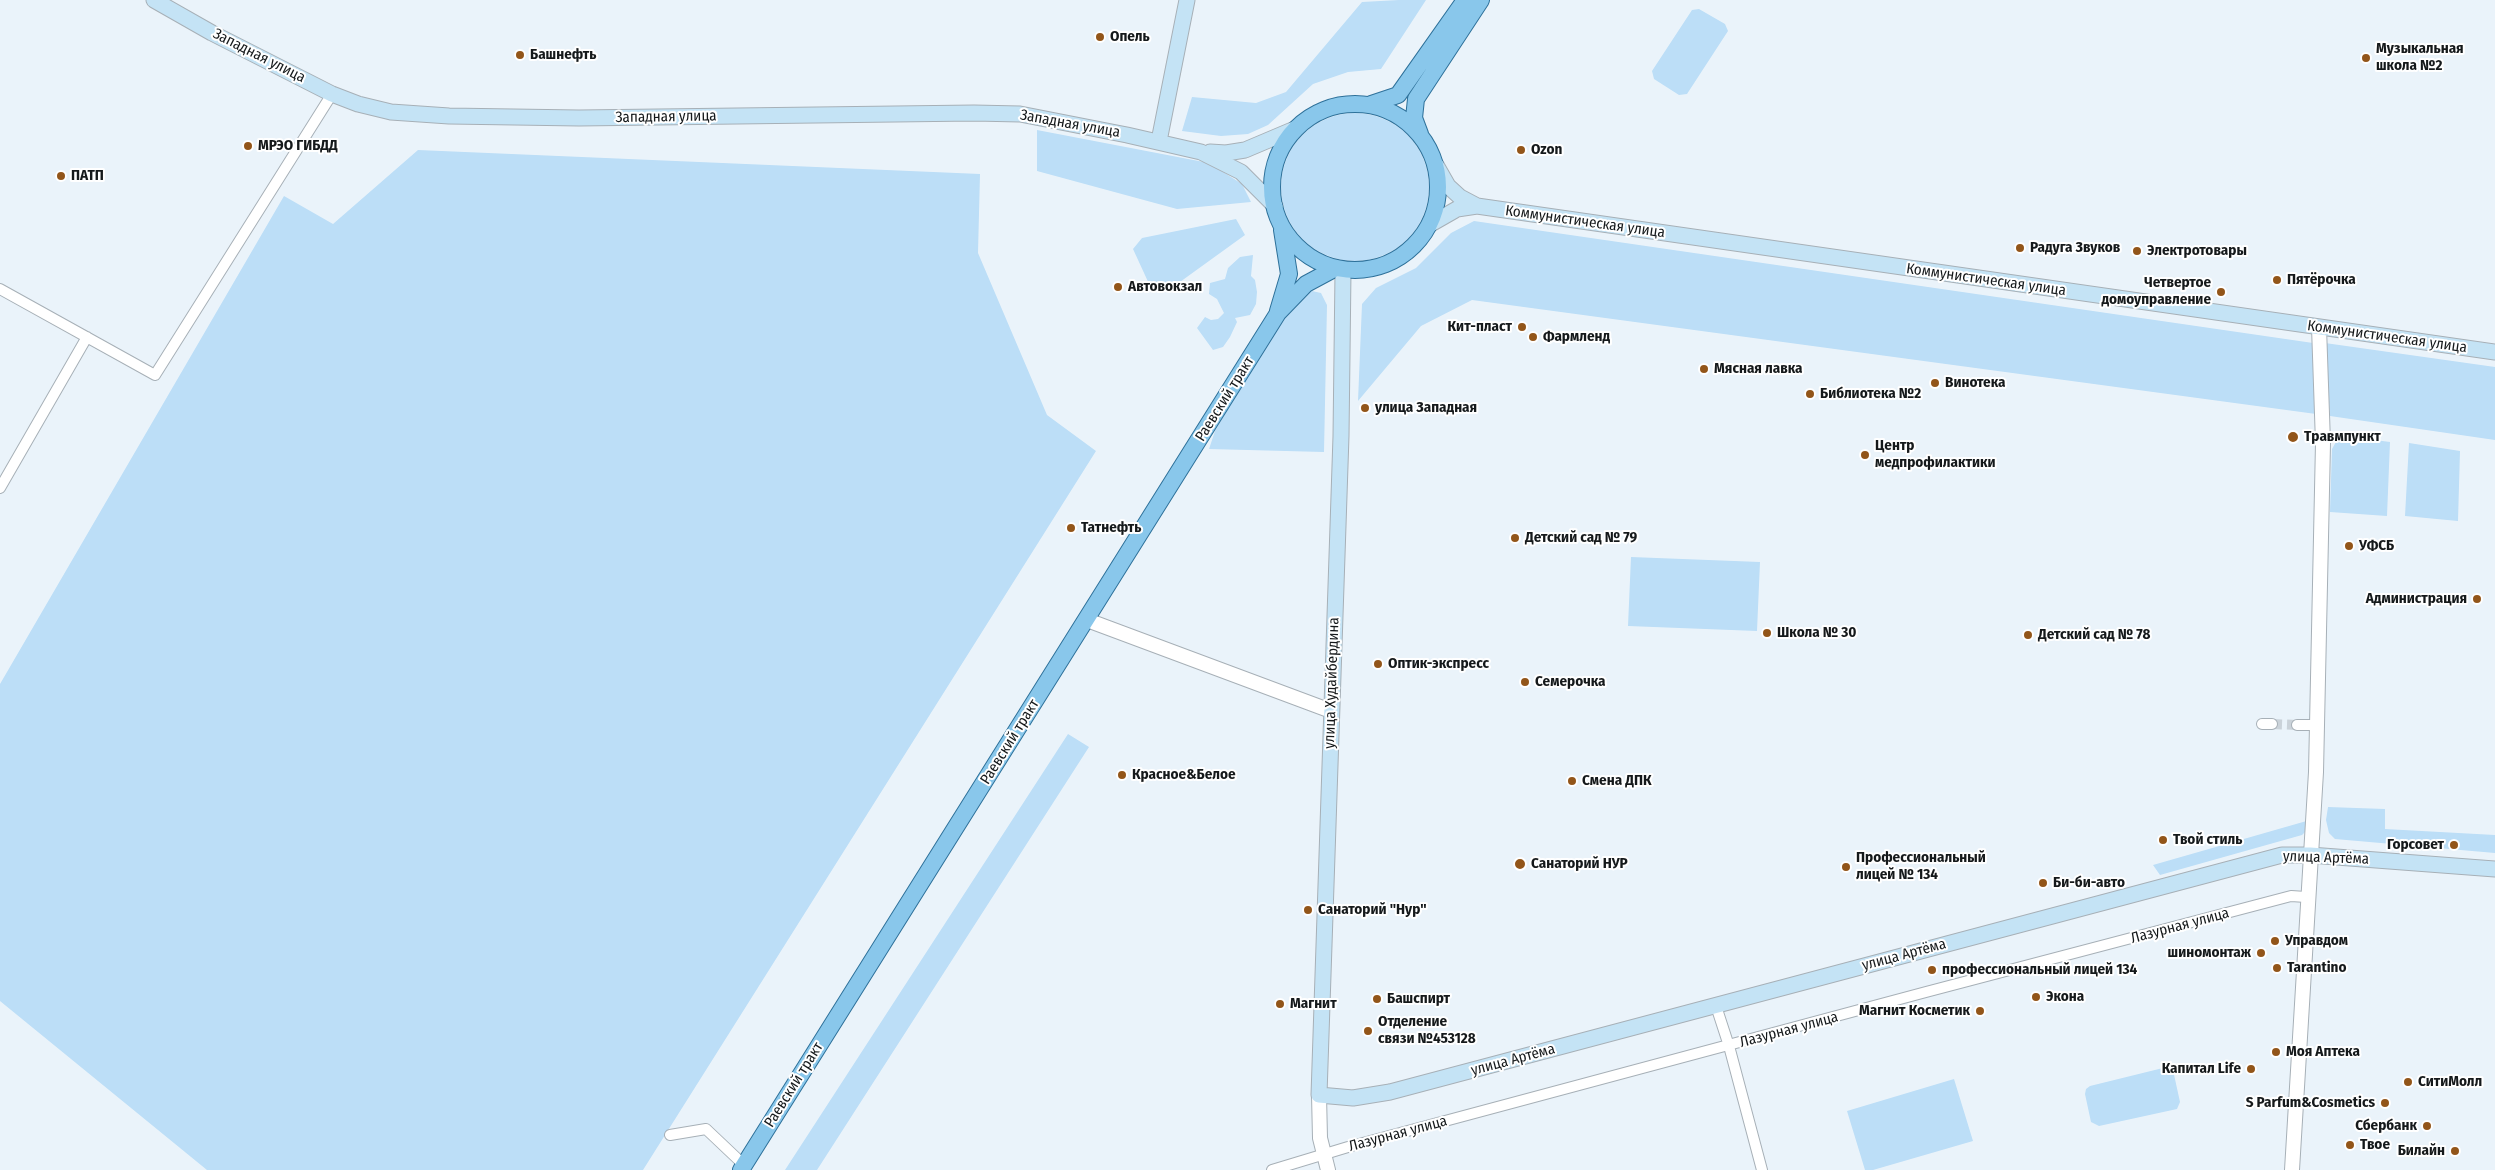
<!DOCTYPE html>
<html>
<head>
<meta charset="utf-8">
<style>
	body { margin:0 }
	canvas { display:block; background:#eaf3fa }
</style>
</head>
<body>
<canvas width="2495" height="1170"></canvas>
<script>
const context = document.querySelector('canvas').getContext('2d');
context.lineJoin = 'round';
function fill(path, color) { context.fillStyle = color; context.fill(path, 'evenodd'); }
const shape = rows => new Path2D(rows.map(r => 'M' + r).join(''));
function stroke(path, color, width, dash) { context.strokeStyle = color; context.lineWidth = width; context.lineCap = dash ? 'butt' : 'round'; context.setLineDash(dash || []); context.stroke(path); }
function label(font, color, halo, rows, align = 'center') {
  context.font = font + ' "Fira Sans Condensed",sans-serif'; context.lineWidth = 4; context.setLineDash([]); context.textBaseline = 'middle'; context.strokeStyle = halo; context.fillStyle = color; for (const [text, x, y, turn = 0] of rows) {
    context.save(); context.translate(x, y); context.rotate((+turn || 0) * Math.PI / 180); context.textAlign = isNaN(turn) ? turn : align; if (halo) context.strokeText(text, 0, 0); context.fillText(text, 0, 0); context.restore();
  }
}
const green = shape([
	[1399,0,1426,0,1381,69,1348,72,1313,84,1268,125,1248,134,1221,136,1182,131,1192,97,1256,103,1286,92,1362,2],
	[1699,9,1725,24,1728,31,1687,94,1679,95,1654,79,1652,71,1692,10],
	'1281 187a74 74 0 1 1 148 0a74 74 0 1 1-148 0Z',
	[1037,130,1209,163,1242,184,1251,202,1177,209,1037,171],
	[418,150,980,174,978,253,1047,415,1096,451,643,1170,207,1170,0,1001,0,684,284,196,333,224],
	[1236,219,1245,235,1173,287,1150,286,1133,249,1142,238],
	[1474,221,2313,343,2316,414,1472,300,1421,326,1358,401,1362,304,1376,288,1416,268,1451,233],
	[1253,255,1251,276,1255,280,1257,292,1256,304,1250,315,1235,318,1237,322,1230,337,1223,347,1213,350,1197,328,1205,317,1211,320,1218,319,1224,313,1217,299,1209,294,1210,283,1225,279,1228,268,1240,257],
	[1312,291,1321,293,1327,305,1324,452,1209,449,1215,431,1283,315,1306,292],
	[2325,343,2495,367,2495,440,2330,416],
	[2344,436,2390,442,2387,516,2330,512,2332,449,2337,440],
	[2409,443,2460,451,2458,521,2405,516],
	[1631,557,1760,562,1757,631,1628,626],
	[1068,734,1089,747,817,1170,785,1170],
	[2328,807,2385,809,2385,829,2495,835,2495,853,2335,839,2329,833,2326,820],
	[2310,820,2309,828,2302,835,2160,875,2153,865],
	[2167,1067,2173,1070,2180,1102,2177,1109,2099,1126,2091,1122,2085,1094,2086,1089,2090,1086],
	[1954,1079,1973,1141,1873,1170,1865,1170,1847,1111]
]);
const minorTunnel = shape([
	[2272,724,2297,725]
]);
const minor = shape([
	[0,289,155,375,332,94],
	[0,488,87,337],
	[2262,724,2272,724],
	[2297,725,2317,725],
	[1716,1006,1729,1046,1762,1170],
	[670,1135,706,1129,744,1165],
	[1272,1170,1348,1147,1926,992,2291,896,2306,897]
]);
const tertiary = shape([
	[1087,620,1331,711],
	[1319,1095,1320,1138,1328,1170],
	[2292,1170,2316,772,2323,443,2319,327]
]);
const secondary = shape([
	[154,0,212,33,332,94,358,104,391,112,449,116,579,118,974,113,1020,114,1127,135,1201,152,1241,172,1275,206],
	[1159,141,1187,0],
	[1210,152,1226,153,1245,150,1297,128],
	[1436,165,1448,186,1460,197,1477,206,2495,352],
	[1429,225,1457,209,1477,206],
	[1343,272,1341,436,1319,1095,1353,1098,1390,1092,2282,855,2310,855,2495,869]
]);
const primary = shape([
	'1272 187a83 83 0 1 1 166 0a83 83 0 1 1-166 0Z',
	[1371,104,1398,95,1465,0],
	[1420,134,1414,118,1416,99,1481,0],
	[1278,311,1289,274,1282,230],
	[741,1170,1278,313,1306,284,1334,269]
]);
const markers = [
	[1100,37,5,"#925519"],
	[520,55,5,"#925519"],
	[2366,58,5,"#925519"],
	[248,146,5,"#925519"],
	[1521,150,5,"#925519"],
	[61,176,5,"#925519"],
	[2020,248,5,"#925519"],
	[2137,251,5,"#925519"],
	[2277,280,5,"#925519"],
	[1118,287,5,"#925519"],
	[2221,292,5,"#925519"],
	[1522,327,5,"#925519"],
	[1533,337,5,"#925519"],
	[1704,369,5,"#925519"],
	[1935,383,5,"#925519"],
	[1810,394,5,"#925519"],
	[1365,408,5,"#925519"],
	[2293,437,6,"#925519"],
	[1865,455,5,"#925519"],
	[1071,528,5,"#925519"],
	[1515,538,5,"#925519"],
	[2349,546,5,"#925519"],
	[2477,599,5,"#925519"],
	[1767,633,5,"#925519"],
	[2028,635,5,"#925519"],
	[1378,664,5,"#925519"],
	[1525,682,5,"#925519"],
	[1122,775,5,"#925519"],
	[1572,781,5,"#925519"],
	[2163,840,5,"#925519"],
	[2454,845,5,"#925519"],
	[1520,864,6,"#925519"],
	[1846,867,5,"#925519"],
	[2043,883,5,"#925519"],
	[1308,910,5,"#925519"],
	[2275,941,5,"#925519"],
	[2261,953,5,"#925519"],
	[2277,968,5,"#925519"],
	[1932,970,5,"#925519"],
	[2036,997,5,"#925519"],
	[1377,999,5,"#925519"],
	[1280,1004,5,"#925519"],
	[1980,1011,5,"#925519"],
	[1368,1031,5,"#925519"],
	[2276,1052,5,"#925519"],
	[2251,1069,5,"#925519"],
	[2408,1082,5,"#925519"],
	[2385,1103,5,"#925519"],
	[2427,1126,5,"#925519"],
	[2350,1145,5,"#925519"],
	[2455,1151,5,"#925519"]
];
const poiNames = [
	["Опель",1110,37],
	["Музыкальная",2376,49],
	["школа №2",2376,66],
	["Башнефть",530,55],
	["МРЭО ГИБДД",258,146],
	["Ozon",1531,150],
	["ПАТП",71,176],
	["Радуга Звуков",2030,248],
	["Электротовары",2147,251],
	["Пятёрочка",2287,280],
	["Четвертое",2211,283,"right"],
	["домоуправление",2211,300,"right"],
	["Автовокзал",1128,287],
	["Кит-пласт",1512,327,"right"],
	["Фармленд",1543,337],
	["Мясная лавка",1714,369],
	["Винотека",1945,383],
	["Библиотека №2",1820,394],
	["улица Западная",1375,408],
	["Травмпункт",2304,437],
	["Центр",1875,446],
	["медпрофилактики",1875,463],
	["Татнефть",1081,528],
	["Детский сад № 79",1525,538],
	["УФСБ",2359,546],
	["Администрация",2467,599,"right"],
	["Школа № 30",1777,633],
	["Детский сад № 78",2038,635],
	["Оптик-экспресс",1388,664],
	["Семерочка",1535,682],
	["Красное&Белое",1132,775],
	["Смена ДПК",1582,781],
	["Твой стиль",2173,840],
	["Горсовет",2444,845,"right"],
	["Профессиональный",1856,858],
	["лицей № 134",1856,875],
	["Санаторий НУР",1531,864],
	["Би-би-авто",2053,883],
	["Санаторий \"Нур\"",1318,910],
	["Управдом",2285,941],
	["шиномонтаж",2251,953,"right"],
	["Tarantino",2287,968],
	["профессиональный лицей 134",1942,970],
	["Экона",2046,997],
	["Башспирт",1387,999],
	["Магнит",1290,1004],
	["Магнит Косметик",1970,1011,"right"],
	["Отделение",1378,1022],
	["связи №453128",1378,1039],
	["Моя Аптека",2286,1052],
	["Капитал Life",2241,1069,"right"],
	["СитиМолл",2418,1082],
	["S Parfum&Cosmetics",2375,1103,"right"],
	["Сбербанк",2417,1126,"right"],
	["Твое",2360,1145],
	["Билайн",2445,1151,"right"]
];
const streetNames = [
	["Западная улица",259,56,27],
	["Западная улица",666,117,-1],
	["Западная улица",1070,124,10],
	["Коммунистическая улица",1585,222,8],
	["Коммунистическая улица",1986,280,8],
	["Коммунистическая улица",2387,337,8],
	["Раевский тракт",1225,399,-58],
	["улица Худайбердина",1332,683,-88],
	["Раевский тракт",1010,742,-58],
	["улица Артёма",2326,858,2],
	["Лазурная улица",2180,926,-15],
	["улица Артёма",1904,955,-15],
	["Лазурная улица",1789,1030,-15],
	["улица Артёма",1513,1060,-15],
	["Раевский тракт",794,1085,-58],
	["Лазурная улица",1398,1134,-15]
];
fill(green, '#bcdef7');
stroke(minorTunnel, '#cad2d9', 10, [10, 5]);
stroke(minor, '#a7b0b7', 12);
stroke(tertiary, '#a7b0b7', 16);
stroke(secondary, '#a7b0b7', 17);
stroke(primary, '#2e719a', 18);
stroke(minor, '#fff', 10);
stroke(tertiary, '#fff', 14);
stroke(secondary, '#c4e3f5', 15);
stroke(primary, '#89c7eb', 16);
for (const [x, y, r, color] of markers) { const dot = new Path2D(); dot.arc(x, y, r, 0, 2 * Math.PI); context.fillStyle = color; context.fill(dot); stroke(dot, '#fff', 2); }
label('bold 15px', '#15191b', '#fff', poiNames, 'left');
label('15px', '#15191b', '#fff', streetNames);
</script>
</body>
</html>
